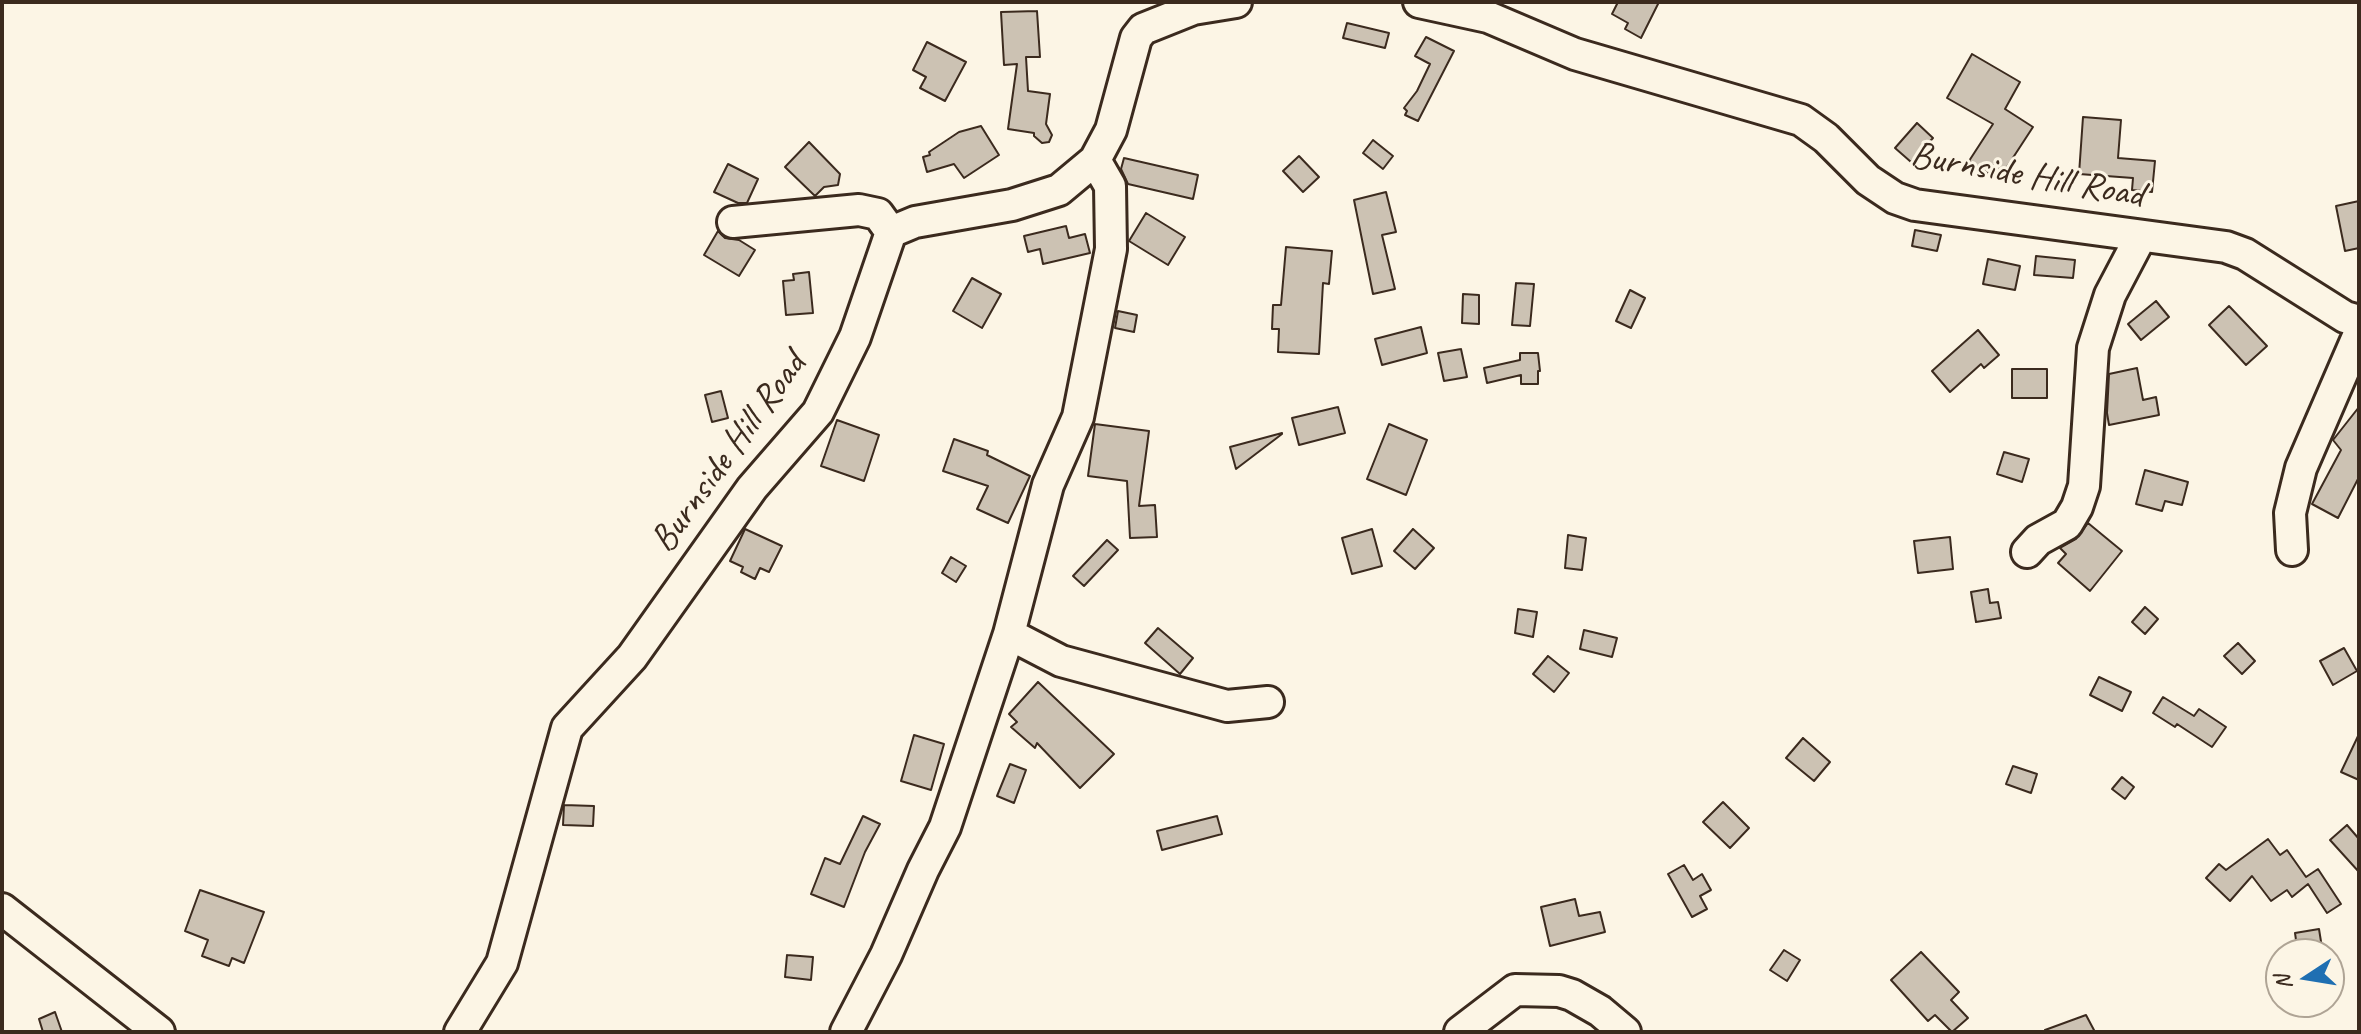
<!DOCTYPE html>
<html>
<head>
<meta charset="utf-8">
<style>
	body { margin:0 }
	#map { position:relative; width:2361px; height:1034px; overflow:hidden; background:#fcf5e5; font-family:Caveat,sans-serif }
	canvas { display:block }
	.frame { position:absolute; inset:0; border:4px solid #3b2a1e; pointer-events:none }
	.north { position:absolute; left:2265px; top:938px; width:80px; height:80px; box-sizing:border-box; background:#fcf5e5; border:2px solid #afa495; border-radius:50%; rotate:258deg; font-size:22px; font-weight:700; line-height:32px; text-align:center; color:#3b2a1e }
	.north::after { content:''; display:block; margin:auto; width:28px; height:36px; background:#1f6fb2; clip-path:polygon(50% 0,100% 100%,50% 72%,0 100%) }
</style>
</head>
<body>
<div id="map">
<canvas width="2361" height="1034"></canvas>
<div class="frame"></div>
<div class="north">N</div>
</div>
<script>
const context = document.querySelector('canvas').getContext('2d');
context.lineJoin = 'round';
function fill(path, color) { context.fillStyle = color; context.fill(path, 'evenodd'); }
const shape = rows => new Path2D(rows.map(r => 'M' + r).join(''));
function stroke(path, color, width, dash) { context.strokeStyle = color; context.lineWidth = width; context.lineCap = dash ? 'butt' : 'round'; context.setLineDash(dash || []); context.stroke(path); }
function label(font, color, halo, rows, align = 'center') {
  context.font = font + ' Caveat,sans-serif'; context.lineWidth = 6; context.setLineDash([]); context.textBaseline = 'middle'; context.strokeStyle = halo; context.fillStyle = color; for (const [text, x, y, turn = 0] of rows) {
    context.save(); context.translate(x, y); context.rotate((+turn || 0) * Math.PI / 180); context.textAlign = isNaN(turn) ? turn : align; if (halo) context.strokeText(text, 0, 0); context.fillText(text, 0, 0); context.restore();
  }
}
const building = shape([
	[1618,2,1659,2,1641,38,1625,29,1628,23,1612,14,1618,2],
	[1037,11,1040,57,1026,57,1028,91,1050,94,1046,124,1052,135,1049,142,1042,143,1034,136,1034,133,1008,129,1017,64,1004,65,1001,12,1037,11],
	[1347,23,1389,33,1385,48,1343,38,1347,23],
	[1426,37,1454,51,1418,121,1405,115,1407,111,1404,108,1417,91,1430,64,1415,56,1426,37],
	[927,42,966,62,945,101,920,88,926,77,913,70,927,42],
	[1972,54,2020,82,2005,109,2033,127,2003,173,1994,167,1989,174,1969,161,1993,124,1947,98,1972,54],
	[2083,117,2121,120,2118,158,2155,161,2152,192,2132,190,2133,178,2079,174,2083,117],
	[1917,123,1933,138,1911,162,1895,148,1917,123],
	[981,126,999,155,964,178,954,164,927,172,923,157,930,155,929,152,959,132,981,126],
	[1373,140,1393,156,1383,169,1363,153,1373,140],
	[809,142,840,174,838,185,824,187,815,196,785,167,809,142],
	[1299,156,1319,177,1303,192,1283,171,1299,156],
	[1124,158,1198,175,1193,199,1128,184,1121,169,1124,158],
	[728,164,758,179,747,203,738,203,714,192,728,164],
	[1386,192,1396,232,1382,235,1395,289,1373,294,1354,200,1386,192],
	[2359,201,2359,248,2345,251,2336,206,2359,201],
	[1146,213,1185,237,1168,265,1129,241,1146,213],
	[1066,226,1069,238,1085,234,1090,253,1043,264,1040,249,1028,252,1024,236,1066,226],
	[1915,230,1941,235,1937,251,1912,246,1915,230],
	[718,231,725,238,739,240,755,250,739,276,704,255,718,231],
	[1286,247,1332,251,1329,284,1323,283,1319,354,1278,352,1279,329,1272,329,1273,305,1281,305,1286,247],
	[2036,256,2075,260,2073,278,2034,275,2036,256],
	[1988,259,2020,266,2015,290,1983,284,1988,259],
	[809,272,813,313,786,315,783,281,794,280,793,274,809,272],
	[972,278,1001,294,982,328,953,311,972,278],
	[1516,283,1534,284,1530,326,1512,325,1516,283],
	[1630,290,1645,298,1631,328,1616,321,1630,290],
	[1463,294,1479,295,1479,324,1462,323,1463,294],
	[2156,301,2169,317,2141,340,2128,324,2156,301],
	[2229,306,2267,346,2246,365,2209,325,2229,306],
	[1118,311,1137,315,1134,332,1115,328,1118,311],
	[1421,327,1427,353,1382,365,1375,339,1421,327],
	[1978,330,1999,355,1984,368,1981,364,1950,392,1932,371,1978,330],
	[1461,349,1467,377,1444,381,1438,353,1461,349],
	[1520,353,1538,353,1540,371,1538,371,1538,384,1521,384,1521,375,1487,383,1484,368,1520,360,1520,353],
	[2137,368,2143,400,2156,397,2159,415,2109,425,2107,413,2109,374,2137,368],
	[2012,369,2047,369,2047,398,2012,398,2012,369],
	[721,391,728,418,712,422,705,395,721,391],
	[1338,407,1345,433,1299,445,1292,418,1338,407],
	[2359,407,2359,477,2338,518,2312,504,2341,450,2333,440,2359,407],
	[837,420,879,435,864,481,821,466,837,420],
	[1095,424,1149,431,1139,506,1155,505,1157,537,1130,538,1127,481,1088,476,1095,424],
	[1389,424,1427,440,1406,495,1367,479,1389,424],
	[1282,433,1282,434,1236,469,1230,447,1282,433],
	[954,439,988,451,987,455,1030,476,1008,523,977,509,988,486,943,471,954,439],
	[2004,452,2029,459,2022,482,1997,474,2004,452],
	[2145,470,2188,482,2182,505,2165,501,2162,511,2136,504,2145,470],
	[2088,523,2122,551,2090,591,2058,563,2066,554,2060,548,2076,539,2088,523],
	[745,529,782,546,769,572,760,568,755,579,741,572,743,567,730,561,745,529],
	[1372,529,1382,566,1352,574,1342,538,1372,529],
	[1413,529,1434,548,1415,569,1394,551,1413,529],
	[1568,535,1586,538,1582,570,1565,568,1568,535],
	[1950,537,1953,569,1918,573,1914,541,1950,537],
	[1107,540,1118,550,1084,586,1073,576,1107,540],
	[951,557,966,566,956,582,942,573,951,557],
	[1988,589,1990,603,1998,602,2001,618,1976,622,1971,592,1988,589],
	[2145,607,2158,619,2145,634,2132,622,2145,607],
	[1518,609,1537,612,1533,637,1515,633,1518,609],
	[1158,628,1193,658,1180,674,1145,643,1158,628],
	[1584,630,1617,638,1612,657,1580,649,1584,630],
	[2238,643,2255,661,2242,674,2224,656,2238,643],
	[2344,648,2357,671,2333,685,2320,661,2344,648],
	[1548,656,1569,673,1554,692,1533,674,1548,656],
	[2099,677,2131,692,2122,711,2090,695,2099,677],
	[1038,682,1114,754,1080,788,1037,743,1035,748,1011,727,1017,722,1009,714,1038,682],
	[2163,697,2194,716,2199,709,2226,727,2212,747,2177,724,2175,727,2153,713,2163,697],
	[2359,734,2359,780,2341,772,2359,734],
	[914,735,944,744,931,790,901,781,914,735],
	[1803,738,1830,762,1814,781,1786,758,1803,738],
	[1010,764,1026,770,1014,803,997,796,1010,764],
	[2013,766,2037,774,2031,793,2006,784,2013,766],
	[2122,777,2134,787,2125,799,2112,789,2122,777],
	[1723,802,1749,828,1730,848,1703,822,1723,802],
	[564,805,594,806,593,826,563,825,564,805],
	[863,816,880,824,865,852,844,907,811,894,825,858,840,864,863,816],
	[1217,816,1222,834,1162,850,1157,831,1217,816],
	[2347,825,2359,839,2359,872,2330,840,2347,825],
	[2268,839,2280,855,2287,850,2306,877,2318,869,2341,904,2327,913,2308,884,2292,897,2287,890,2271,901,2252,876,2230,901,2206,878,2219,864,2226,870,2268,839],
	[1684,865,1693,880,1702,874,1711,890,1700,896,1707,909,1692,917,1668,874,1684,865],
	[200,890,264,912,244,963,232,958,229,966,202,956,208,940,185,931,200,890],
	[1575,899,1579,916,1600,912,1605,932,1550,946,1541,907,1575,899],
	[2319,929,2323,954,2298,954,2295,933,2319,929],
	[1784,950,1800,960,1787,981,1770,970,1784,950],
	[1921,952,1959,992,1951,1000,1968,1018,1952,1032,1935,1015,1928,1021,1891,980,1921,952],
	[787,955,813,957,811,980,785,977,787,955],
	[55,1012,62,1032,43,1032,39,1019,55,1012],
	[2086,1015,2095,1032,2046,1032,2045,1030,2086,1015]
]);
const minor = shape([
	[1419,2,1488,17,1575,54,1801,120,1826,138,1868,180,1895,198,1915,205,2226,247,2245,254,2345,317,2359,321],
	[733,222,859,210,878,214,891,232],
	[2292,550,2290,513,2301,468,2359,334],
	[2027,552,2038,540,2067,524,2077,507,2084,486,2093,348,2110,295,2141,236],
	[1009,634,1061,661,1227,706,1268,702],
	[2,909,159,1032],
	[460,1032,502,963,567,728,632,657,752,488,818,412,855,337,891,232,915,222,1012,205,1059,190,1095,160,1111,130,1136,38,1143,29,1193,9,1236,2],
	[846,1032,886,955,923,870,945,827,1009,634,1048,485,1078,417,1111,249,1110,186,1095,160],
	[1460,1032,1515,990,1559,991,1572,995,1600,1011,1625,1032]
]);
const streetNames = [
	["Burnside Hill Road",2027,176,10],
	["Burnside Hill Road",729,453,-54]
];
fill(building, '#ccc2b3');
stroke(building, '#3b2a1e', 2);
stroke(minor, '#3b2a1e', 36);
stroke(minor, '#fcf5e5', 30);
label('38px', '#3b2a1e', '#fcf5e5', streetNames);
</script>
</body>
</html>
